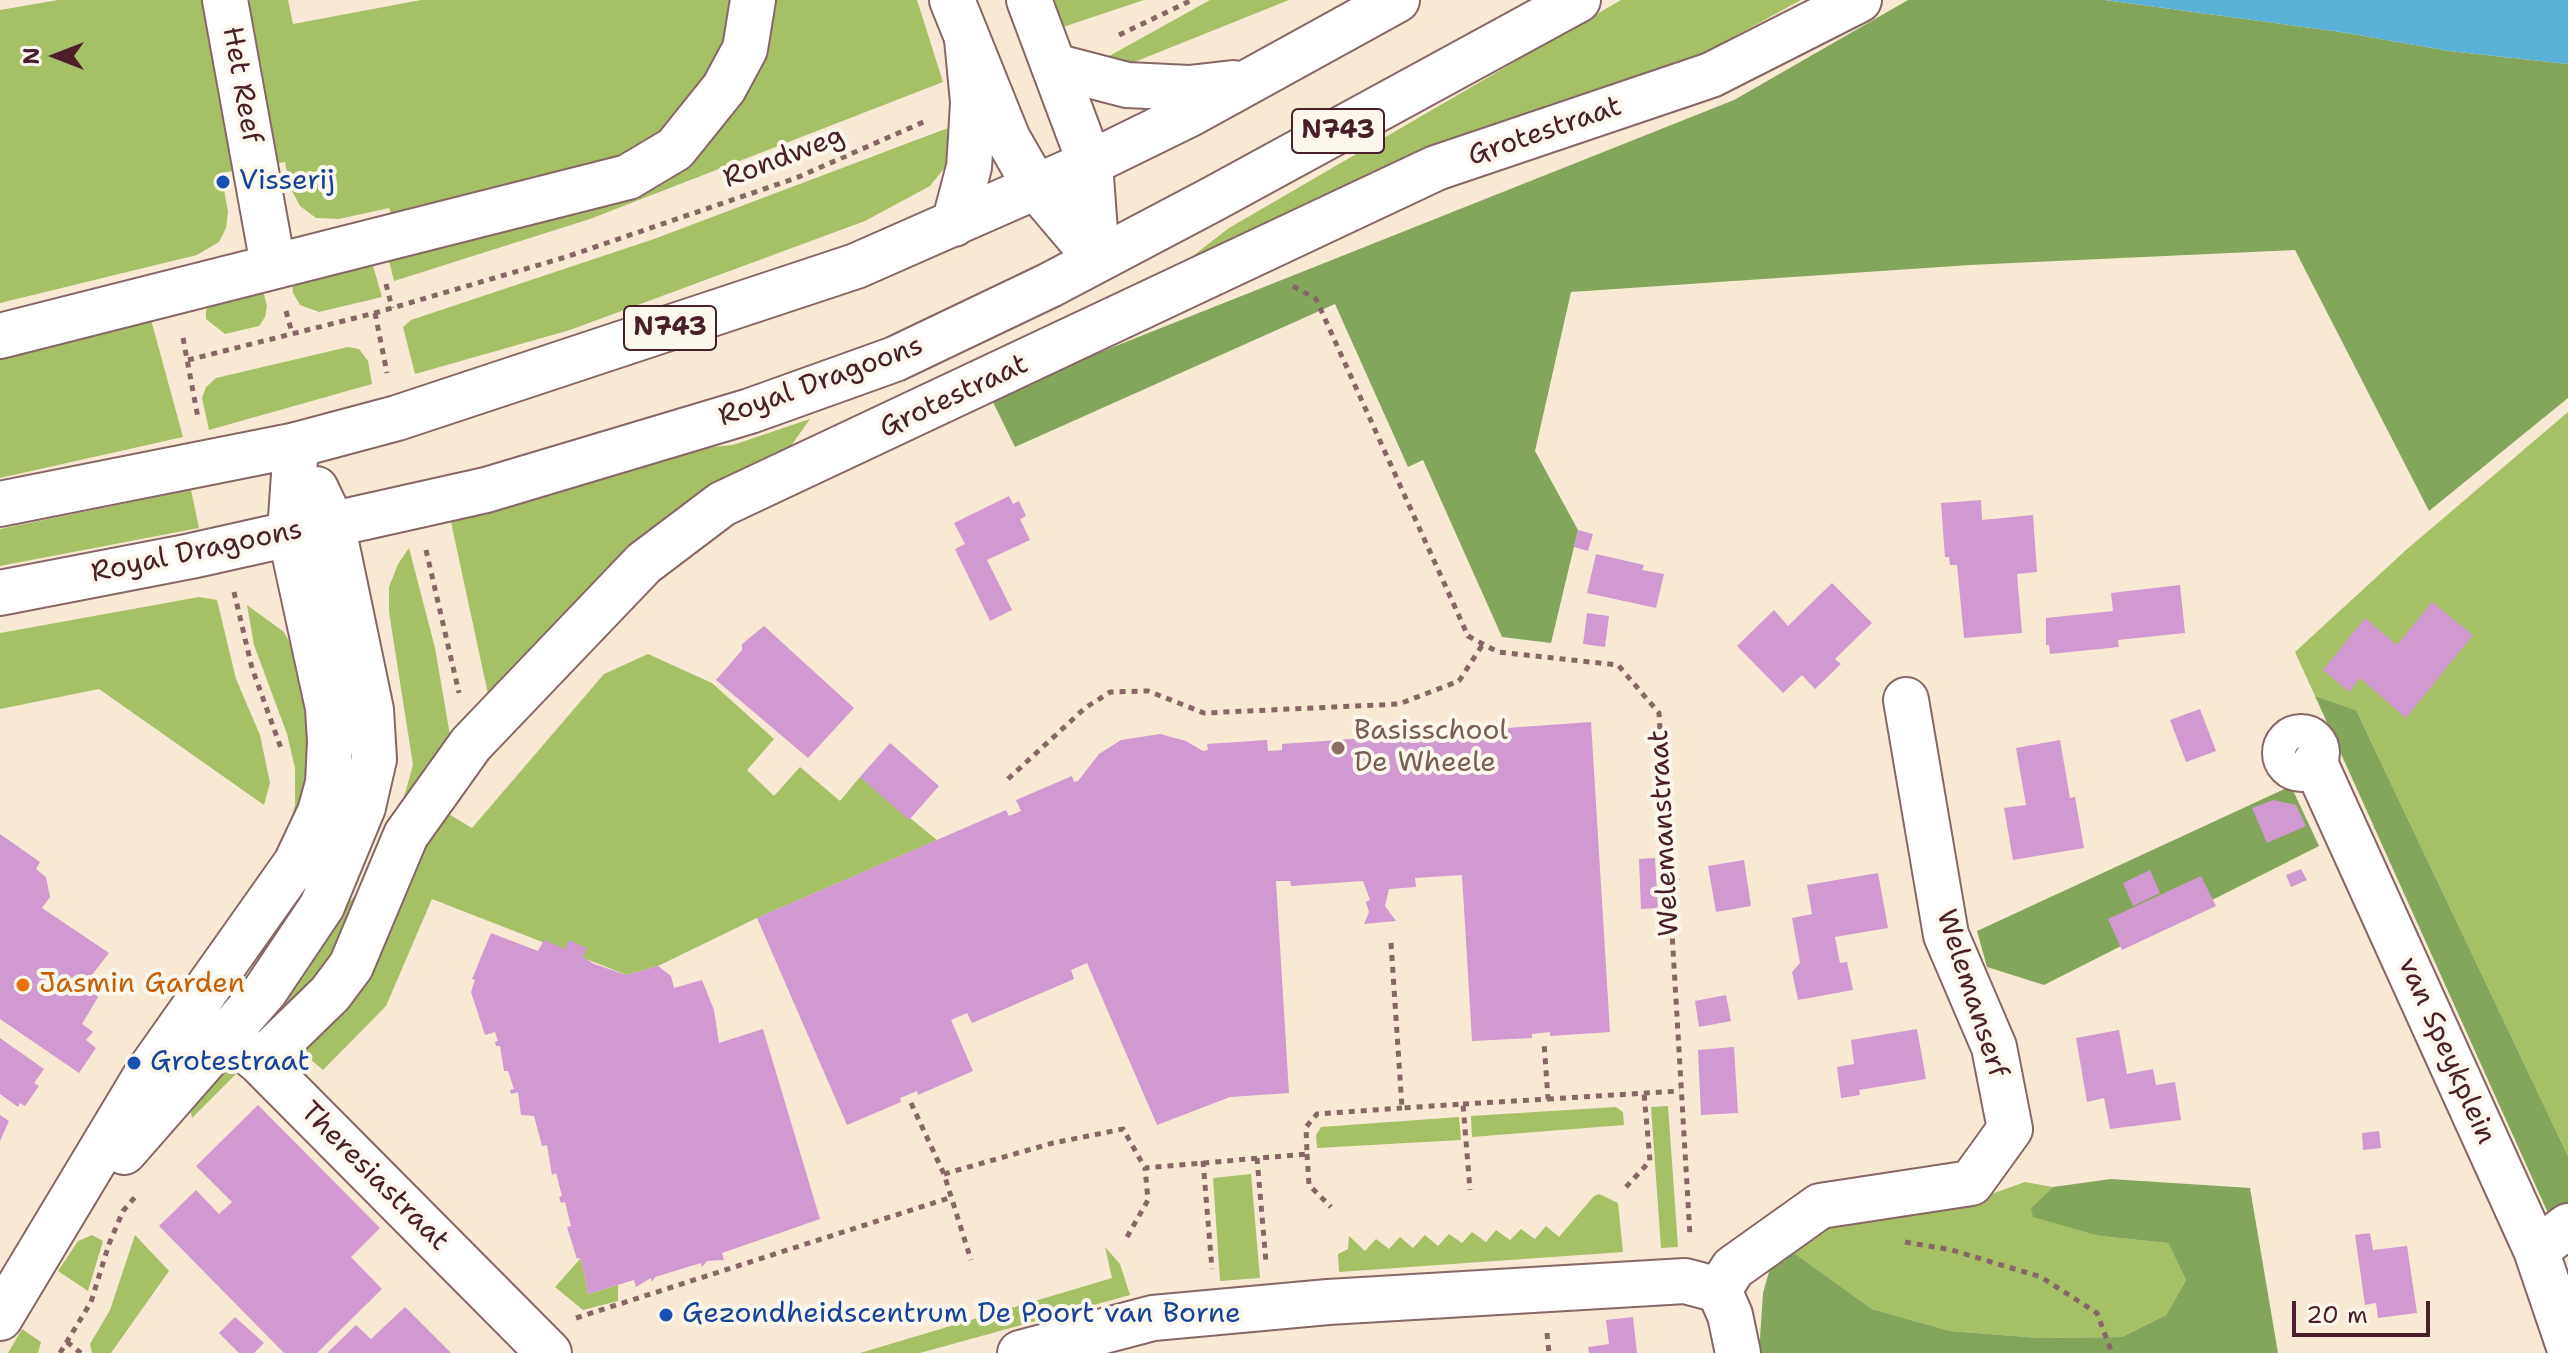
<!DOCTYPE html>
<html>
<head>
<meta charset="utf-8">
<style>
	body { margin:0 }
	#map { position:relative; width:2568px; height:1353px; overflow:hidden; background:#f8e9d5; font-family:"Shantell Sans",sans-serif }
	canvas { display:block }
	.north { position:absolute; left:16px; top:16px; width:80px; height:80px; -webkit-text-stroke:6px #fbf7ec; paint-order:stroke; rotate:270deg; font-size:22px; font-weight:700; line-height:32px; text-align:center; color:#4a1f2b }
	.north::after { content:''; display:block; margin:auto; width:28px; height:36px; background:#4a1f2b; clip-path:polygon(50% 0,100% 100%,50% 72%,0 100%) }
	.scale { position:absolute; left:2292px; top:1301px; width:138px; height:36px; box-sizing:border-box; border:4px solid #4a1f2b; border-top:0; padding-left:10px; font-size:24px; line-height:28px; white-space:nowrap; color:#4a1f2b; -webkit-text-stroke:6px #fbf7ec; paint-order:stroke }
</style>
</head>
<body>
<div id="map">
<canvas width="2568" height="1353"></canvas>
<div class="north">N</div>
<div class="scale">20 m</div>
</div>
<script>
const context = document.querySelector('canvas').getContext('2d');
context.lineJoin = 'round';
function fill(path, color) { context.fillStyle = color; context.fill(path, 'evenodd'); }
const shape = rows => new Path2D(rows.map(r => 'M' + r).join(''));
function stroke(path, color, width, dash) { context.strokeStyle = color; context.lineWidth = width; context.lineCap = dash ? 'butt' : 'round'; context.setLineDash(dash || []); context.stroke(path); }
function label(font, color, halo, rows, align = 'center') {
  context.font = font + ' "Shantell Sans",sans-serif'; context.lineWidth = 8; context.setLineDash([]); context.textBaseline = 'middle'; context.strokeStyle = halo; context.fillStyle = color; for (const [text, x, y, turn = 0] of rows) {
    context.save(); context.translate(x, y); context.rotate((+turn || 0) * Math.PI / 180); context.textAlign = isNaN(turn) ? turn : align; if (halo) context.strokeText(text, 0, 0); context.fillText(text, 0, 0); context.restore();
  }
}
const green = shape([
	[58,0,202,0,233,171,221,173,228,212,226,228,219,242,197,255,0,303,0,10],
	[251,0,288,0,293,24,421,0,736,0,731,34,715,68,664,128,628,153,602,164,393,220,389,208,339,219,316,218,300,206,290,187,285,162,273,164,245,3],
	[761,0,917,0,943,82,590,219,394,281,388,257,624,191],
	[1048,0,1144,0,1060,28],
	[1210,0,1289,0,1122,67,1102,60],
	[1621,0,1801,0,1691,60,1176,269,1229,228],
	[956,125,950,161,930,186,865,221,570,330,415,374,403,327,411,320,654,239],
	[372,262,382,297,319,312,300,305,293,293,292,281],
	[262,287,267,306,265,317,259,326,225,334,206,319,206,310,214,299],
	[150,316,183,437,0,478,0,351],
	[348,347,359,349,368,361,372,384,209,430,202,398,206,387,216,378],
	[2568,412,2568,1156,2356,710,2315,696,2295,652,2406,550],
	[810,419,781,460,488,694,451,522,704,448,733,445],
	[191,490,199,528,0,566,0,529],
	[409,548,435,648,450,735,447,755,400,811,413,765,389,612,389,587,398,564],
	[199,597,217,600,236,679,260,735,270,783,264,805,99,689,0,709,0,633],
	[247,605,284,632,304,670,312,765,296,827,289,826,295,805,295,768,287,734,254,645],
	[648,654,712,683,774,739,747,770,774,796,800,767,840,801,860,777,937,840,757,918,658,966,627,975,432,899,386,1006,323,1070,302,1052,447,813,472,828,604,674],
	[374,873,348,942,273,1038,268,1019,329,926],
	[222,1067,239,1071,192,1118,189,1102],
	[1668,1106,1678,1247,1661,1248,1651,1107],
	[1616,1107,1623,1112,1624,1125,1472,1137,1471,1116],
	[1459,1117,1461,1140,1317,1148,1316,1135,1321,1127],
	[1251,1174,1260,1278,1220,1281,1213,1178],
	[2025,1182,2053,1187,2031,1208,2100,1236,2168,1243,2186,1280,2166,1315,2122,1337,2040,1338,1950,1331,1872,1309,1783,1245,1824,1217,1983,1197],
	[1599,1194,1618,1203,1623,1252,1339,1272,1338,1254,1348,1249,1349,1236,1365,1251,1376,1239,1389,1249,1400,1237,1413,1248,1425,1235,1438,1246,1449,1234,1462,1243,1472,1232,1486,1242,1496,1230,1510,1240,1521,1229,1535,1239,1546,1226,1559,1237,1594,1196],
	[92,1235,103,1241,88,1291,58,1271,78,1241],
	[135,1235,169,1271,111,1353,92,1353,90,1344,110,1310],
	[1105,1247,1120,1264,1130,1295,920,1353,860,1353,1112,1278],
	[581,1258,588,1294,618,1285,618,1301,583,1310,555,1287],
	[22,1329,41,1342,38,1353,8,1353]
]);
const forest = shape([
	[1908,0,2105,0,2341,32,2449,51,2568,64,2568,398,2429,511,2295,250,1970,265,1571,292,1535,451,1578,530,1551,643,1502,637,1423,460,1408,467,1335,304,1015,447,990,396,1734,100],
	[2315,696,2356,710,2568,1156,2568,1202,2552,1222],
	[2291,786,2319,846,2044,985,1987,967,1977,931],
	[2111,1179,2250,1188,2278,1353,1759,1353,1763,1293,1774,1254,1783,1245,1872,1309,1950,1331,2040,1338,2122,1337,2166,1315,2186,1280,2168,1243,2100,1236,2033,1217,2031,1208,2053,1187]
]);
const water = shape([
	[2105,0,2568,0,2568,64,2449,51,2341,32]
]);
const building = shape([
	[1009,496,1013,504,1019,501,1026,516,1020,519,1030,540,987,560,1012,610,990,621,955,549,965,544,954,523],
	[1981,500,1982,520,2033,515,2037,572,2017,574,2022,633,1964,638,1957,565,1950,565,1949,557,1945,557,1941,503],
	[1578,530,1593,534,1588,551,1574,547],
	[1596,554,1644,565,1642,570,1664,574,1656,608,1587,593],
	[1832,583,1872,623,1835,659,1841,664,1815,689,1802,675,1783,693,1737,646,1774,610,1788,626],
	[2180,585,2185,633,2118,640,2119,647,2050,654,2049,645,2046,645,2046,618,2113,611,2111,593],
	[2432,602,2473,635,2406,718,2360,678,2349,692,2323,670,2365,618,2397,645],
	[1587,613,1609,616,1605,647,1583,644],
	[764,626,854,708,808,758,716,680,742,650,742,644],
	[2200,709,2216,751,2186,762,2170,720],
	[1591,722,1610,1032,1550,1036,1550,1032,1532,1034,1532,1038,1472,1041,1462,875,1415,878,1416,887,1389,889,1385,906,1396,921,1364,924,1369,912,1366,902,1370,900,1363,881,1291,886,1290,881,1276,881,1289,1093,1230,1097,1157,1125,1087,963,1071,970,1074,979,972,1023,967,1013,951,1020,973,1071,918,1095,917,1091,900,1098,901,1102,847,1125,757,918,1006,810,1009,816,1021,811,1016,800,1072,776,1074,782,1078,781,1099,754,1121,740,1160,734,1186,741,1203,751,1208,750,1207,744,1267,740,1268,751,1282,750,1282,744],
	[2060,740,2070,798,2075,797,2084,848,2013,860,2004,808,2026,805,2016,748],
	[890,743,939,786,909,820,860,777],
	[2273,800,2296,805,2306,826,2267,843,2252,808],
	[0,834,40,862,36,869,46,877,50,897,42,908,109,953,88,980,96,988,98,997,82,1024,93,1032,86,1040,96,1048,79,1073,0,1019],
	[1655,858,1658,908,1641,909,1639,859],
	[1744,860,1751,906,1716,912,1708,866],
	[2301,869,2307,880,2291,887,2286,875],
	[2150,870,2160,893,2133,906,2123,883],
	[1878,873,1888,928,1835,937,1840,963,1847,962,1853,990,1798,1000,1792,972,1800,963,1792,918,1812,914,1807,885],
	[2201,876,2216,906,2122,950,2108,919],
	[491,933,538,951,544,940,565,949,569,940,587,948,583,957,594,964,627,975,658,966,671,976,674,988,702,980,714,1010,719,1043,763,1029,820,1219,722,1253,724,1260,707,1261,702,1267,701,1263,655,1277,652,1282,651,1278,636,1287,634,1280,588,1294,581,1258,577,1259,567,1227,571,1226,565,1202,561,1203,559,1197,562,1196,556,1173,552,1175,547,1145,542,1146,534,1116,521,1115,518,1092,511,1094,510,1090,514,1089,508,1071,504,1071,500,1046,496,1046,495,1042,498,1041,495,1032,485,1035,471,992,475,980,472,979],
	[1726,995,1731,1021,1699,1027,1695,1001],
	[1917,1029,1926,1079,1859,1090,1860,1095,1841,1098,1837,1067,1854,1064,1851,1040],
	[2119,1030,2127,1074,2153,1069,2156,1085,2175,1082,2181,1120,2110,1129,2104,1098,2087,1102,2076,1038],
	[0,1038,44,1069,34,1083,39,1086,25,1106,20,1103,18,1107,0,1094],
	[1734,1047,1738,1113,1701,1115,1698,1050],
	[258,1105,380,1228,351,1257,382,1289,317,1353,284,1353,159,1226,196,1190,219,1214,232,1202,196,1166],
	[0,1115,9,1121,0,1141],
	[2379,1131,2381,1148,2363,1150,2362,1133],
	[2370,1233,2373,1250,2407,1246,2417,1313,2378,1318,2376,1303,2365,1305,2355,1235],
	[405,1307,451,1353,327,1353,356,1325,371,1339],
	[235,1317,264,1343,254,1353,239,1353,219,1333],
	[1633,1317,1637,1353,1589,1353,1588,1347,1609,1344,1606,1320]
]);
const path = shape([
	[1119,35,1192,0],
	[386,284,392,308],
	[1293,286,1316,299,1468,636,1498,652,1618,665,1659,713,1690,1236],
	[286,311,292,333],
	[375,313,387,373],
	[183,338,198,418],
	[188,360,375,313,566,257,796,178,928,120],
	[426,550,459,693],
	[234,592,252,668,282,751],
	[1008,779,1085,708,1110,692,1148,691,1204,713,1399,704,1459,681,1483,644],
	[1391,943,1402,1108,1463,1104,1470,1190],
	[1548,1099,1680,1091],
	[911,1103,944,1174,971,1260],
	[1463,1104,1548,1099,1544,1042],
	[1307,1154,1309,1185,1331,1207],
	[1257,1158,1266,1262],
	[1203,1161,1212,1269],
	[944,1174,1053,1143,1123,1129,1145,1168,1307,1154,1306,1127,1317,1114,1402,1108],
	[1626,1187,1650,1161,1644,1093],
	[1127,1237,1148,1200,1145,1168],
	[1905,1242,1952,1250,2041,1277,2097,1313,2112,1353],
	[576,1318,952,1197],
	[1547,1333,1549,1353],
	[67,1342,81,1353],
	[60,1353,91,1302,109,1244,123,1211,135,1197]
]);
const minor = shape([
	[225,0,273,265],
	[952,0,1008,139,1035,186,1097,259],
	[1029,0,1090,163,1097,259],
	[0,336,628,177,675,149,724,88,745,49,753,0],
	'2285 753a16 16 0 1 1 32 0a16 16 0 1 1-32 0Z',
	[2315,763,2536,1250,2568,1344],
	[238,1044,260,1062,549,1353],
	[260,1062,330,994,351,966,406,835,471,744,644,563,722,504,1436,168,1711,75,1859,0],
	[124,1152,265,991,322,906,363,807,374,759,371,710,332,523,316,489],
	[2536,1250,2568,1226],
	[1719,1290,1733,1268,1820,1206,1971,1183,2010,1129,1994,1047,1946,935,1906,700],
	[0,1318,146,1075,296,863,320,812,328,783,330,742,328,708,290,533,296,445],
	[1020,1353,1153,1318,1328,1302,1685,1281,1719,1290,1730,1315,1738,1353]
]);
const major = shape([
	[1054,66,1127,85,1189,88,1233,83],
	[954,224,969,167,971,138,973,102,967,39],
	[0,504,296,445,397,418,856,266,1090,163,1190,114,1397,0],
	[0,593,191,556,486,490,750,411,895,359,1050,285,1213,199,1578,0]
]);
const markers = [
	[223,182,8,"#1a4fb4"],
	[1338,748,8,"#8d6e63"],
	[23,985,8,"#e8710a"],
	[134,1063,8,"#1a4fb4"],
	[666,1315,8,"#1a4fb4"]
];
const shields = [
	[1338,131,92],
	[670,328,92]
];
const shieldNames = [
	["N743",1338,131],
	["N743",670,328]
];
const streetNames = [
	["Het Reef",241,85,80],
	["Grotestraat",1545,132,-19],
	["Rondweg",784,158,-21],
	["Royal Dragoons",821,382,-20],
	["Grotestraat",954,397,-25],
	["Royal Dragoons",197,552,-12],
	["Welemanstraat",1665,833,-93],
	["Welemanserf",1971,994,72],
	["van Speykplein",2446,1051,66],
	["Theresiastraat",374,1177,45]
];
const transitNames = [
	["Visserij",239,182],
	["Grotestraat",150,1063],
	["Gezondheidscentrum De Poort van Borne",682,1315]
];
const educationNames = [
	["Basisschool",1354,732],
	["De Wheele",1354,764]
];
const foodNames = [
	["Jasmin Garden",39,985]
];
fill(green, '#a6c066');
fill(forest, '#84a65b');
fill(water, '#5ab2d7');
fill(building, '#d099cf');
stroke(minor, '#876666', 48);
stroke(major, '#876666', 48);
stroke(path, '#876666', 5, [6, 6]);
stroke(minor, '#fff', 44);
stroke(major, '#fff', 44);
for (const [x, y, r, color] of markers) { const dot = new Path2D(); dot.arc(x, y, r, 0, 2 * Math.PI); context.fillStyle = color; context.fill(dot); stroke(dot, '#fbf7ec', 3); }
for (const [x, y, w] of shields) { const box = new Path2D(); box.roundRect(x - w / 2, y - 22, w, 44, 6); context.fillStyle = '#fbf7ec'; context.fill(box); stroke(box, '#4a1f2b', 2); }
label('bold 26px', '#4a1f2b', null, shieldNames);
label('28px', '#4a1f2b', '#fbf7ec', streetNames);
label('28px', '#164399', '#fbf7ec', transitNames, 'left');
label('28px', '#785e54', '#fbf7ec', educationNames, 'left');
label('28px', '#c56008', '#fbf7ec', foodNames, 'left');
</script>
</body>
</html>
